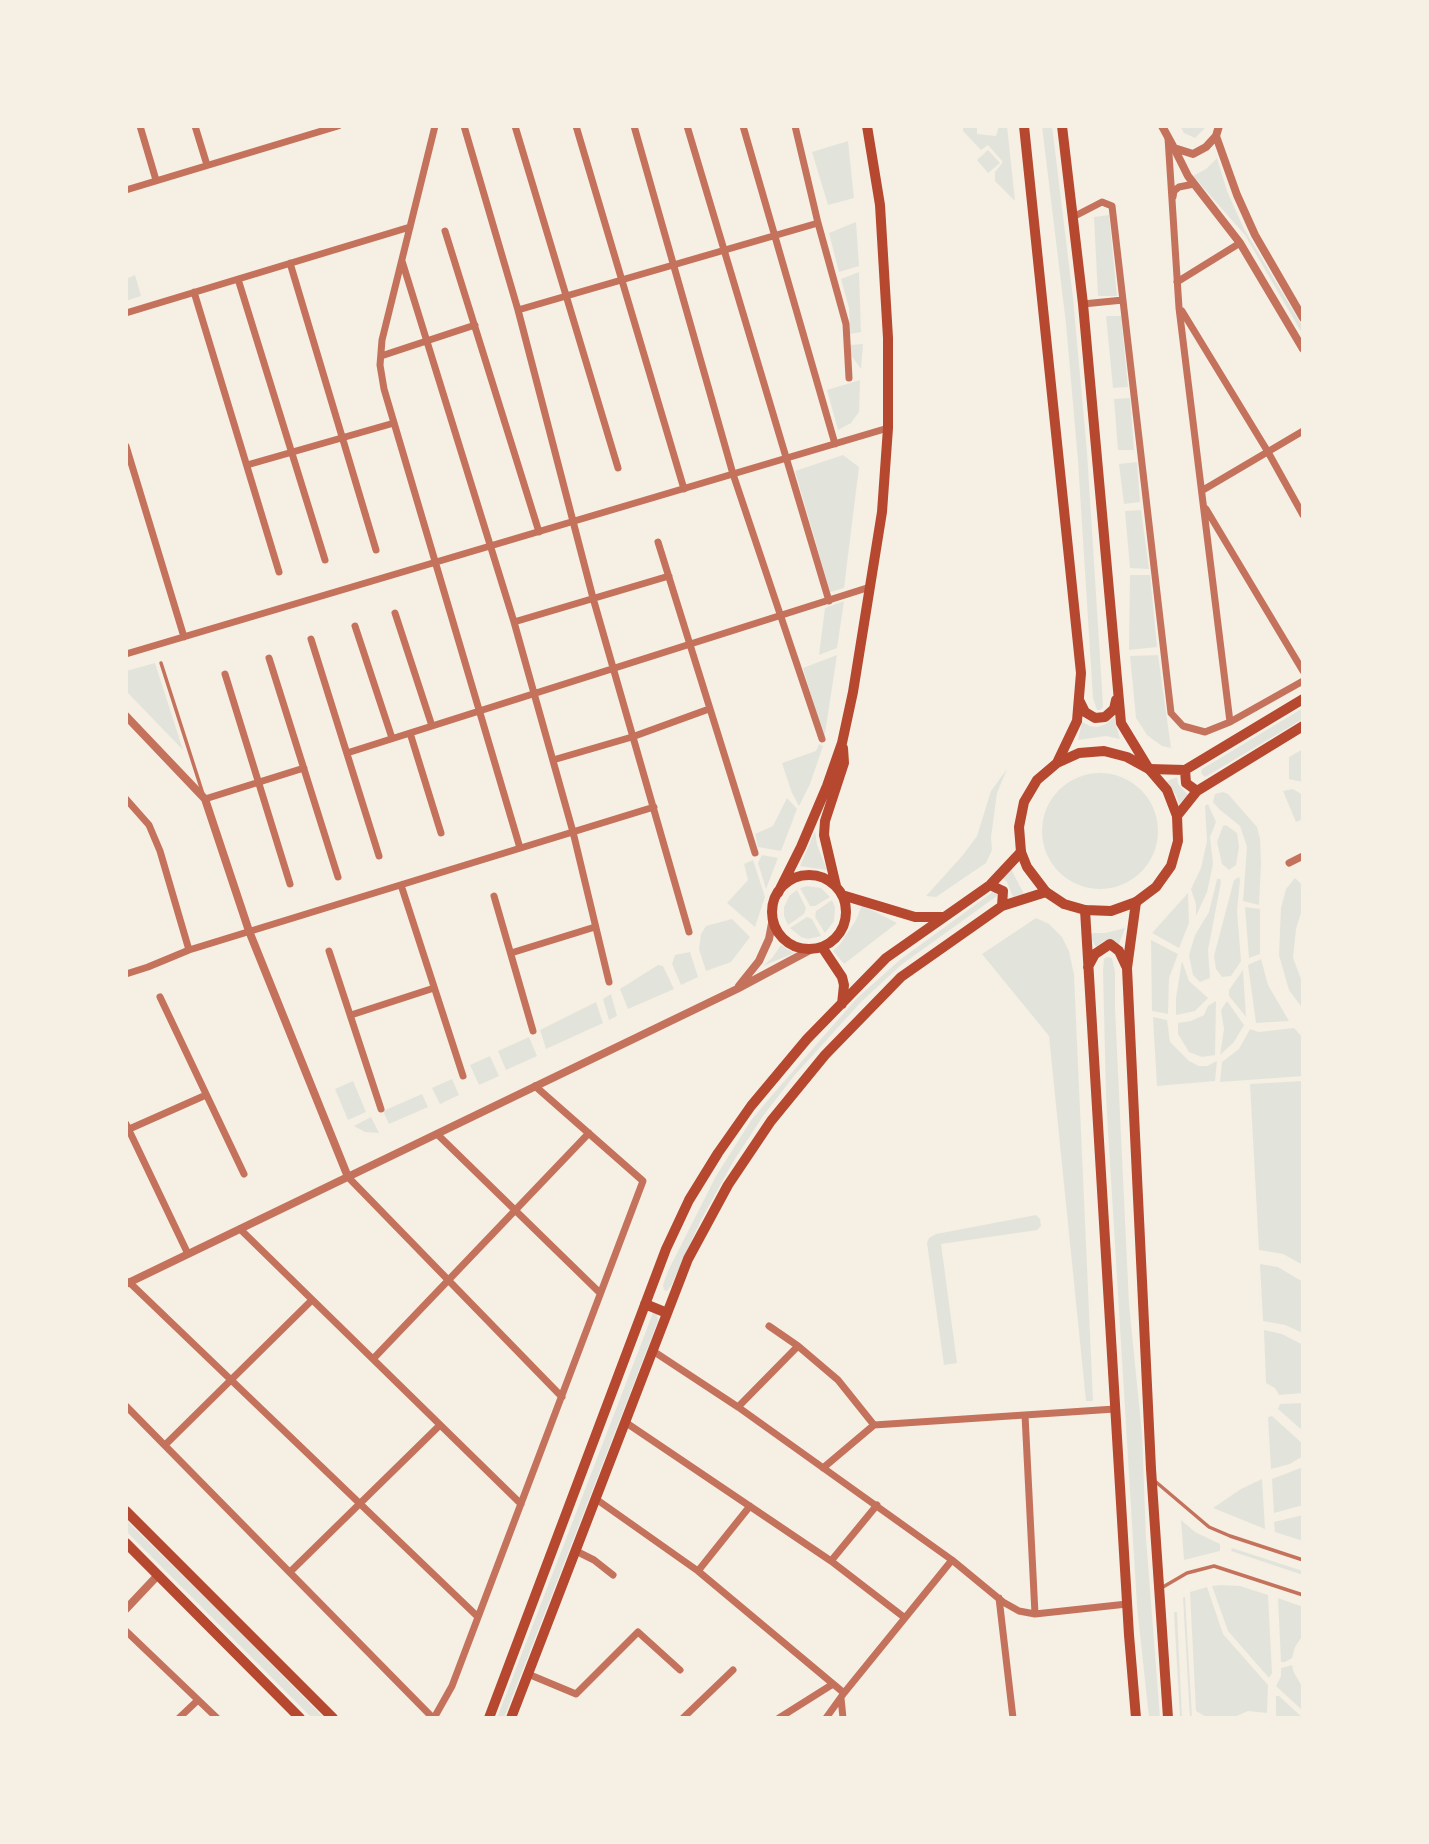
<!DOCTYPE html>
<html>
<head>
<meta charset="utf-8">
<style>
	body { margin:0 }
	#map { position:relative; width:1429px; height:1844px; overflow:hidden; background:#f6efe4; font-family:"Libre Baskerville",serif }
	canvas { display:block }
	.frame { position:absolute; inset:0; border:128px solid #f6efe4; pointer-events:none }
</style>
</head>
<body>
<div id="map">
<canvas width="1429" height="1844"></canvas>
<div class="frame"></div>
</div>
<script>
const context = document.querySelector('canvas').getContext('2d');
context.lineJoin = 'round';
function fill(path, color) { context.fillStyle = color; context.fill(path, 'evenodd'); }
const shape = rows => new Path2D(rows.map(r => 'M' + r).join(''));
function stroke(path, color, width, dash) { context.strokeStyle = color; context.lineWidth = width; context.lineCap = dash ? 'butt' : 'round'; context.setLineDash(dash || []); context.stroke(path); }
const green = shape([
	[963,126,977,126,977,134,996,136,999,126,1007,126,1015,201,995,181,995,172,1003,162,988,145,981,150,963,131],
	[1042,126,1052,126,1073,298,1087,452,1102,689,1103,707,1100,710,1097,710,1093,698,1078,461,1066,324],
	[1180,126,1207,126,1195,138,1184,133],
	[848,141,854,198,828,205,812,152],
	[988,150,1000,163,988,173,977,160],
	[1217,158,1227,191,1244,229,1303,327,1303,335,1245,235,1193,176,1206,169],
	[1109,215,1117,296,1098,296,1094,217],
	[856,222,859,266,839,272,829,233],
	[859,272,861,332,850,334,849,308,841,279],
	[135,275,141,296,126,301,126,279],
	[1106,316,1121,316,1128,387,1113,388],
	[863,344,861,369,850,354,850,345],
	[860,380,859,412,851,423,838,430,827,390],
	[1130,398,1134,450,1118,450,1114,399],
	[843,455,859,467,844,588,830,592,795,471],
	[1137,462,1140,502,1124,504,1119,464],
	[1141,510,1149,569,1130,568,1125,511],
	[1130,575,1150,575,1157,647,1129,650],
	[844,601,837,648,819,655,825,608],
	[837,655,824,740,803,668],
	[1158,655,1171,748,1162,746,1147,735,1136,718,1130,656],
	[155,663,183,750,126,691,126,671],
	[1303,708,1303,719,1205,777,1201,773,1202,769],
	[1114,717,1120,739,1106,736,1078,740,1082,722,1090,726,1097,727,1106,724],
	[819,744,823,746,810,784,799,806,792,793,782,763,816,751],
	[1303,749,1303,782,1289,779,1289,757],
	[1007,769,997,793,991,837,992,850,986,863,936,897,926,896,963,855,977,836,991,791],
	'1042 831a58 58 0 1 1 116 0a58 58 0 1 1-116 0Z',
	[1177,777,1178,784,1188,795,1179,804,1176,795,1165,782],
	[1293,789,1303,795,1303,819,1296,822,1283,791],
	[1223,792,1228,794,1257,827,1260,839,1261,864,1259,905,1243,901,1247,847,1240,826,1219,809,1213,802,1215,794],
	[787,798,797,809,781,851,758,847,755,834,773,826],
	[1208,804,1216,822,1210,837,1213,864,1207,892,1196,916,1196,904,1191,889,1201,868,1207,841,1205,806],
	[1226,825,1237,833,1239,847,1236,865,1229,870,1222,864,1217,842,1223,826],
	[815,831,817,845,827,870,800,866],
	[762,855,778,858,766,889,758,863],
	[753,860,765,897,755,927,727,903,748,880,744,864],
	[1011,869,1024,894,1013,897,1007,882,1002,877],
	[1239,877,1240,880,1237,911,1241,961,1231,976,1222,977,1216,969,1214,956,1234,880],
	[1295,878,1303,886,1303,906,1296,929,1293,958,1303,984,1303,1009,1289,990,1279,955,1281,908,1286,889],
	[1217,879,1220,879,1221,882,1208,950,1210,978,1200,982,1193,975,1189,955,1195,935,1209,912],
	[807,886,821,888,830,897,815,906,810,906,800,888],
	[797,890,806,908,804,914,788,925,784,916,784,907,790,895],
	[994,891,998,892,997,896,901,965,861,1002,794,1076,763,1116,733,1162,700,1222,671,1286,667,1291,664,1290,663,1285,668,1271,716,1176,752,1119,780,1086,857,998,901,959],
	[1188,893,1189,923,1179,948,1152,933],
	[832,900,835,907,834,921,825,933,815,917,816,911],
	[862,905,897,923,844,964,833,951,840,944,856,920],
	[1245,907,1260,909,1260,954,1249,958],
	[807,917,812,919,821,936,808,939,801,937,790,928],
	[1036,918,1049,924,1062,937,1069,951,1074,975,1093,1401,1086,1401,1049,1036,982,954],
	[732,919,750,937,731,962,706,971,699,949,701,934,706,926],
	[1125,928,1119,944,1104,941,1096,947,1090,937,1090,934,1094,933,1105,933],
	[1151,940,1178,954,1169,978,1168,1014,1152,1011],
	[781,945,794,953,763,966,772,958],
	[690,952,698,977,681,985,672,964,675,955],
	[1107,957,1112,958,1115,972,1115,1009,1129,1304,1142,1434,1146,1538,1160,1718,1149,1718,1137,1606,1106,1097,1103,970,1104,959],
	[1261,959,1268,985,1289,1021,1256,1023,1248,965],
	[1182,961,1189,981,1208,998,1195,1011,1176,1015,1176,998],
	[658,965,663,966,674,989,628,1009,620,989],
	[1243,970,1246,1017,1229,996,1229,990],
	[611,994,617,1016,609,1020,603,999],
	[1216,1001,1215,1055,1202,1057,1189,1052,1178,1034,1178,1023,1191,1021,1204,1015,1208,1006],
	[1227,1001,1244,1025,1234,1042,1220,1055,1224,1029,1221,1010],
	[596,1002,603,1023,546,1049,540,1030],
	[1153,1017,1167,1020,1170,1042,1189,1061,1199,1066,1207,1066,1217,1061,1215,1081,1157,1086],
	[1294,1028,1303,1038,1303,1076,1220,1082,1222,1062,1239,1049,1250,1029,1259,1032],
	[529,1037,537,1056,506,1070,498,1051],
	[490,1056,499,1076,479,1085,470,1065],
	[452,1079,459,1095,440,1104,432,1088],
	[353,1081,366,1112,348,1120,335,1089],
	[1303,1081,1303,1265,1283,1254,1259,1250,1250,1084],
	[422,1094,428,1107,389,1124,383,1111],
	[371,1117,379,1133,365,1132,354,1126],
	[1036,1215,1040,1219,1041,1226,1037,1230,941,1244,957,1363,944,1365,927,1243,929,1238,936,1234],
	[1260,1264,1278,1267,1303,1282,1303,1333,1285,1325,1263,1321],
	[653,1313,657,1314,658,1321,504,1718,497,1718],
	[1264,1330,1282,1334,1303,1345,1303,1393,1279,1395,1275,1388,1266,1383],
	[1303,1403,1303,1431,1278,1409,1280,1404],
	[1272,1416,1303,1444,1303,1456,1290,1464,1271,1469,1268,1417],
	[1303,1467,1303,1505,1274,1513,1272,1479],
	[1262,1479,1265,1529,1213,1508,1241,1489],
	[1303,1515,1303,1541,1275,1532,1274,1522],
	[126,1520,226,1618,324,1718,312,1718,126,1531],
	[1181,1520,1195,1532,1220,1544,1220,1551,1184,1560],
	[1232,1548,1303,1571,1303,1575,1231,1551],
	[1221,1585,1240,1586,1268,1595,1272,1673,1269,1678,1228,1631,1212,1586],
	[1207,1587,1223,1634,1268,1685,1267,1713,1248,1711,1232,1718,1208,1718,1196,1711,1190,1592],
	[1183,1597,1185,1597,1192,1718,1190,1718],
	[1278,1598,1303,1607,1303,1635,1295,1647,1292,1658,1285,1662,1281,1662],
	[1174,1612,1177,1612,1182,1718,1180,1718],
	[1292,1665,1294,1673,1303,1688,1303,1711,1276,1686,1281,1676,1281,1668],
	[1276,1696,1279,1696,1303,1718,1276,1718]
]);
const service = shape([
	[161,663,203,794],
	[1156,1482,1209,1527,1230,1536,1303,1560],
	[1163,1587,1187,1573,1214,1566,1303,1595]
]);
const minor = shape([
	[140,126,156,180],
	[195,126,207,165],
	[435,126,382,340,380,365,384,389,520,848],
	[464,126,518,310,593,598,689,932],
	[515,126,618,468],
	[576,126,684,489],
	[634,126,733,474,822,739],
	[687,126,829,601],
	[743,126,835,444],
	[795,126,818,223,846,324,849,378],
	[1168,138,1179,308,1230,722],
	[126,190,338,126],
	[1173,197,1174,191,1179,187,1194,184],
	[1073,217,1102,202,1112,206,1171,713,1183,726,1205,732,1230,722,1303,681],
	[445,231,539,532],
	[402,261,514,622,573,832,609,982],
	[290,263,376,550],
	[238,279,325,560],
	[1177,282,1240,243],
	[194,292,279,572],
	[1083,304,1123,300],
	[518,310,818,223],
	[1182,311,1268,452,1303,515],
	[126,313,410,227],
	[381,356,475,325],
	[126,446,184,637],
	[247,465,394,423],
	[1203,490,1303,431],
	[1206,509,1303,671],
	[658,542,755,853],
	[395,613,432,726],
	[514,622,669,576],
	[355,626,392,738],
	[311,639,379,856],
	[126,654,888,428],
	[269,658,338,877],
	[225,674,290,884],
	[410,733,441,833],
	[347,753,870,587],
	[553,760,632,737,709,709],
	[126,799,149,825,160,851,189,950],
	[205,799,304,768],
	[1289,863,1303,856],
	[401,885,463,1076],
	[494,896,533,1031],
	[329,951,381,1109],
	[511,953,595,927],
	[126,974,148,967,189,950,654,807],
	[160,997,244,1174],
	[351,1015,434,988],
	[126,1124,188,1254],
	[127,1130,206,1095],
	[437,1134,600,1293],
	[348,1177,562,1397],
	[240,1229,521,1504],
	[129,1282,478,1617],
	[798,1346,838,1380,874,1425],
	[653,1351,738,1407,952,1560,1003,1602,1019,1611,1035,1614,1127,1604],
	[373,1359,589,1133],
	[126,1406,433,1718],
	[738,1407,798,1346,769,1326],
	[1025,1415,1035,1614],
	[625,1422,831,1561,905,1618],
	[165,1445,312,1300],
	[823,1468,874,1425,1115,1409],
	[596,1499,698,1571,844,1693],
	[576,1551,594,1560,613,1575],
	[831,1561,877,1505],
	[698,1571,750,1506],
	[290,1572,440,1425],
	[999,1598,1013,1718],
	[126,1631,217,1718],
	[528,1674,576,1694,638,1632,680,1670],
	[841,1698,843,1718],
	[179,1718,198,1700],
	[434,1718,452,1686,643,1181,535,1086],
	[683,1718,733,1670],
	[779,1718,833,1684],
	[826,1718,844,1693,952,1560]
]);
const tertiary = shape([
	[1162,126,1174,148,1193,154,1206,147,1216,136,1219,126],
	[1216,136,1237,195,1255,235,1303,318],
	[1174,148,1188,176,1240,243,1303,349],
	[126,716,205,799,249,931,348,1177],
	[739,986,759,961,769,939,773,918],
	[126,1284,737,989,810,950],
	[126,1609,158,1575]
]);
const secondary = shape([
	[1149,769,1185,770,1303,699],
	[1185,770,1186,783,1197,791],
	[1177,816,1197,791,1303,726],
	'772 912a37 37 0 1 1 74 0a37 37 0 1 1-74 0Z',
	[990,885,1003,891,1002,906],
	[836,886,824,835,825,821,844,763,843,748],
	[778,893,801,847,827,786,842,743,853,692,882,512,888,428,888,338,880,205,867,126],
	[842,895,915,917,944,917],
	[822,947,842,977,844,985,842,1004],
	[645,1304,667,1313],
	[126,1511,333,1718],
	[126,1543,300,1718],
	[489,1718,666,1249,689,1200,718,1153,751,1106,807,1039,886,958,990,885,1021,852],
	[511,1718,688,1259,728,1185,771,1121,825,1055,901,977,1002,906,1046,892]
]);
const primary = shape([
	[1136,902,1127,968,1151,1469,1168,1718],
	[1085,910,1129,1635,1136,1718],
	[1088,967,1095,954,1110,944,1119,951,1126,966]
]);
const trunk = shape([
	[1024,126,1081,673,1077,721,1057,763],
	[1062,126,1083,304,1121,723,1149,769,1167,790,1177,816,1178,841,1171,866,1156,887,1136,902,1111,911,1085,910,1064,904,1046,892,1027,867,1021,852,1019,827,1024,802,1037,780,1057,763,1079,753,1104,751,1127,757,1149,769],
	[1079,700,1085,712,1095,718,1105,717,1114,709,1116,700]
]);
fill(green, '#e2e4dc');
stroke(service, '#c5725c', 3.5);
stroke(minor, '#c5725c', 7);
stroke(tertiary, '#c5725c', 8);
stroke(secondary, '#b5482f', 10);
stroke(primary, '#b5482f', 10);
stroke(trunk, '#b5482f', 10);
</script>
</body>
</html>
